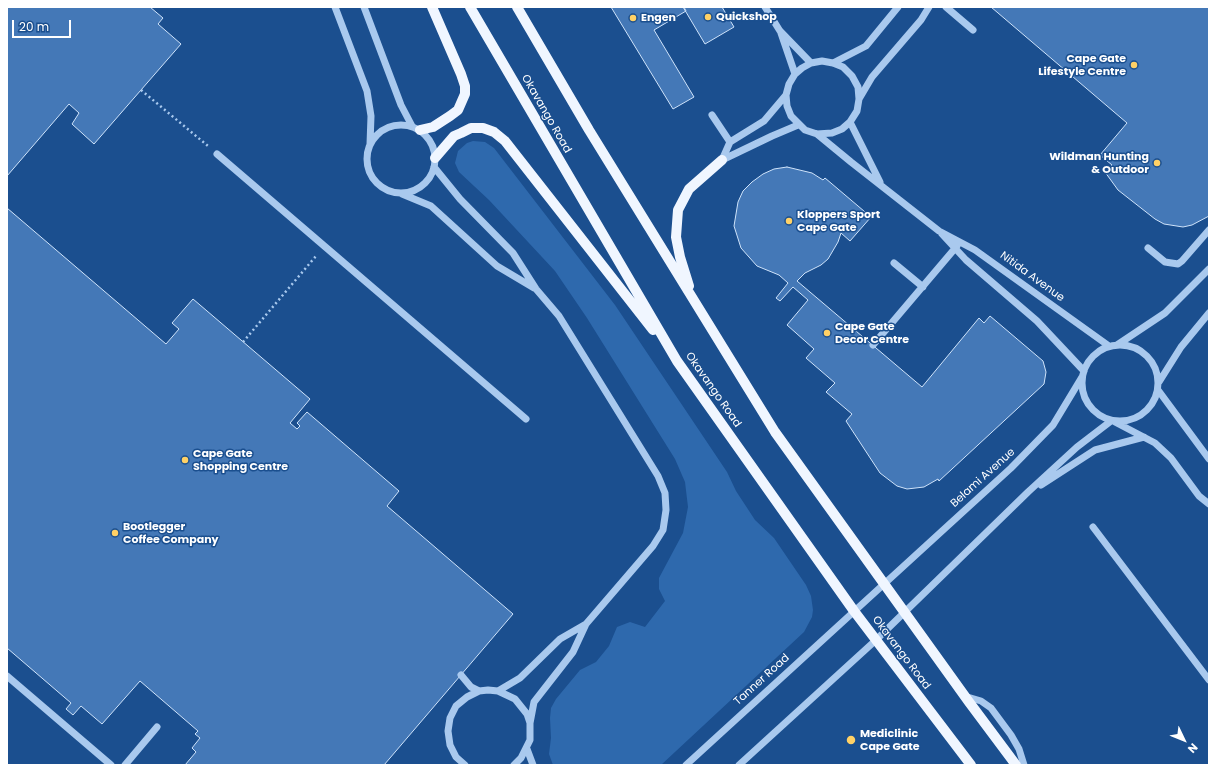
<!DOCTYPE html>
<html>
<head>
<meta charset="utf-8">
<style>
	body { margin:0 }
	#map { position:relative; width:1216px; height:772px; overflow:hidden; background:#1b4f8f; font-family:Poppins,sans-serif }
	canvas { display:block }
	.frame { position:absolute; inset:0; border:8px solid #fff; pointer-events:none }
	.north { position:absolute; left:1164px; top:720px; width:40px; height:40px; -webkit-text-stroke:3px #1b4f8f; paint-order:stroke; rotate:133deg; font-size:11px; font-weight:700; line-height:16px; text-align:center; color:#fff }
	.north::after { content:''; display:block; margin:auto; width:14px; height:18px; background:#fff; clip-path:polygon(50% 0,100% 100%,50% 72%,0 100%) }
	.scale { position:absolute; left:12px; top:20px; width:59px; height:18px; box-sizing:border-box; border:2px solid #fff; border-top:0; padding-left:5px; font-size:12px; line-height:14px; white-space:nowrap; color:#fff; -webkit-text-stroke:3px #1b4f8f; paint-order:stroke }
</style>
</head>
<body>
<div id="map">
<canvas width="1216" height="772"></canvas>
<div class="frame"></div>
<div class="north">N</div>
<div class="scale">20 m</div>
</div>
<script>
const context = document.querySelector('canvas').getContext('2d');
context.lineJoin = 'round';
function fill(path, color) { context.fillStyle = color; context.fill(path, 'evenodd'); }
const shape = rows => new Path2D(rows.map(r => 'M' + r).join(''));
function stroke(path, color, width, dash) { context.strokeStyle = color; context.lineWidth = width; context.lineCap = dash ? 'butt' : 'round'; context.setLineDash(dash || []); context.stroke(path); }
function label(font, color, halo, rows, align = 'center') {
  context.font = font + ' Poppins,sans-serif'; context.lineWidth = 3; context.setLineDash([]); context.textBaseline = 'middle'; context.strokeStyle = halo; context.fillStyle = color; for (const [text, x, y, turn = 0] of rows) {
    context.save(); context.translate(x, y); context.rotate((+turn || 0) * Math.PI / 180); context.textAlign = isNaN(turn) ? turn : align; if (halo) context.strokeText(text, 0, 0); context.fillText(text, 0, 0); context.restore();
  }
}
const green = shape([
	[473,141,485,142,494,148,615,305,727,472,736,491,755,520,774,538,806,585,811,596,813,610,812,617,804,632,661,765,553,765,549,754,551,738,550,718,551,708,556,699,580,670,596,662,609,646,617,627,630,622,645,627,665,601,659,589,659,578,683,533,688,507,685,482,675,459,587,318,555,271,489,200,459,172,455,163,458,151,467,143]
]);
const building = shape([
	[7,7,150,7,163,18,158,24,181,44,94,144,72,124,79,113,69,104,7,176,7,7],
	[611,7,684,7,686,11,654,30,694,97,673,109,611,7],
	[683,7,722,7,734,27,705,44,683,7],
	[991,7,1209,7,1209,216,1192,225,1183,227,1164,224,1155,219,1118,190,1105,172,1112,165,1100,155,1127,123,991,7],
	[787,167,812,173,823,180,825,178,871,217,850,241,841,233,838,242,828,259,821,265,805,273,797,281,922,387,979,318,984,323,990,316,1043,361,1046,372,1044,384,939,481,938,479,924,487,907,489,897,486,880,473,846,421,852,414,826,392,835,383,806,358,814,349,787,325,808,300,793,287,780,301,776,298,788,283,779,275,757,266,741,248,734,226,738,202,743,191,752,182,763,174,774,169,787,167],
	[7,208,166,344,179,329,172,323,193,299,310,399,290,423,297,429,300,426,297,423,307,412,399,491,387,506,513,614,384,765,185,765,196,752,192,748,200,738,195,734,198,731,140,681,102,724,81,706,73,715,66,709,71,703,7,648,7,208]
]);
const path = shape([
	[141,90,208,146],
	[243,342,316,256]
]);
const minor = shape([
	[335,7,367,91,371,116,370,144],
	[364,7,401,105,412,126],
	[765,7,780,31,811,63],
	[946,7,973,30],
	[781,33,795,74],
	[833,63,866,46,898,7],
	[859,99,858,87,852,76,843,67,833,63,822,61,811,63,802,68,795,74,789,84,786,95,787,106,791,116,805,130,817,134,832,133,842,129,850,122,857,111,859,99,872,77,921,20,929,7],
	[712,115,730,142],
	[850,122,880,182],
	'367 159a34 34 0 1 1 68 0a34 34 0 1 1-68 0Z',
	[817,134,851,162,939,231,975,250,1109,346],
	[217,154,526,419],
	[722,160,730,142,764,121,786,95],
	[722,160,772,136,798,125],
	[434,167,460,199,513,253,536,289,559,316,658,476,665,493,666,510,663,530,653,546,586,624,573,652,534,702,530,723],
	[402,194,431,206,497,266,534,288],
	[942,234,966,260,1037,321,1084,371],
	[1148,248,1165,262,1178,264,1182,261,1209,230],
	[894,263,923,287],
	'1082 383a38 38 0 1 1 76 0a38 38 0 1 1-76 0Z',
	[873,345,957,246],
	[1117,345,1165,313,1209,269],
	[1159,382,1181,347,1209,313],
	[1158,390,1209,459],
	[1115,422,1155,443,1171,458,1199,496,1209,504],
	[1041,485,1095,450,1144,437],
	[1093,527,1209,680],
	[461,675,471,687,479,691],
	[7,676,111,765],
	[498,691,520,678,560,639,586,624],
	[964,696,981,701,991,708,1011,735,1019,749,1024,765],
	[527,749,533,765],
	[125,765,157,727],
	[465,765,456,757,450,745,448,731,450,718,456,706,467,697,479,691,488,690,498,691,515,699,527,714,530,723,530,740,521,758,514,765],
	[686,765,1011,468,1053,425,1082,377],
	[739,765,876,640,1028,492,1077,447,1111,421]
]);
const major = shape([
	[470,7,677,361,854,611,971,765],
	[517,7,589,130,775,432,969,702,1016,765],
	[420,130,433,127,450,116,458,110,465,94,465,86,461,74,432,7],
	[435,158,454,136,461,133,471,128,483,128,494,132,505,141,653,330],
	[689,286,680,257,676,237,678,210,689,189,722,160]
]);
const markers = [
	[708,17,4,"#ffd166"],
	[633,18,4,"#ffd166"],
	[1134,65,4,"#ffd166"],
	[1157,163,4,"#ffd166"],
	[789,221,4,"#ffd166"],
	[827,333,4,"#ffd166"],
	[185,460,4,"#ffd166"],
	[115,533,4,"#ffd166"],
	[851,740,5,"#ffd166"]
];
const poiNames = [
	["Quickshop",716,17],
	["Engen",641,18],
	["Cape Gate",1126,59,"right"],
	["Lifestyle Centre",1126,72,"right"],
	["Wildman Hunting",1149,157,"right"],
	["& Outdoor",1149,170,"right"],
	["Kloppers Sport",797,215],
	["Cape Gate",797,228],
	["Cape Gate",835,327],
	["Decor Centre",835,340],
	["Cape Gate",193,454],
	["Shopping Centre",193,467],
	["Bootlegger",123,527],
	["Coffee Company",123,540],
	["Mediclinic",860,734],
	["Cape Gate",860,747]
];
const streetNames = [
	["Okavango Road",546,114,60],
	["Nitida Avenue",1032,277,36],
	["Okavango Road",713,390,55],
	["Belami Avenue",983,478,-42],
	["Okavango Road",901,653,53],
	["Tanner Road",762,680,-42]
];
fill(green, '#2e69ad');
fill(building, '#4478b7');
stroke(building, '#cfe3fa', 1);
stroke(path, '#a9c9ee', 2.5, [2, 3]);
stroke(minor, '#a9c9ee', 7);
stroke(major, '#f0f6ff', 10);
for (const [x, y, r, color] of markers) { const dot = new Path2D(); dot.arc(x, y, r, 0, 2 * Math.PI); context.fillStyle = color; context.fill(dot); stroke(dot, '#1b4f8f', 1.5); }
label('bold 11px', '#fff', '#1b4f8f', poiNames, 'left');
label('11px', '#fff', '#1b4f8f', streetNames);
</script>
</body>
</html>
